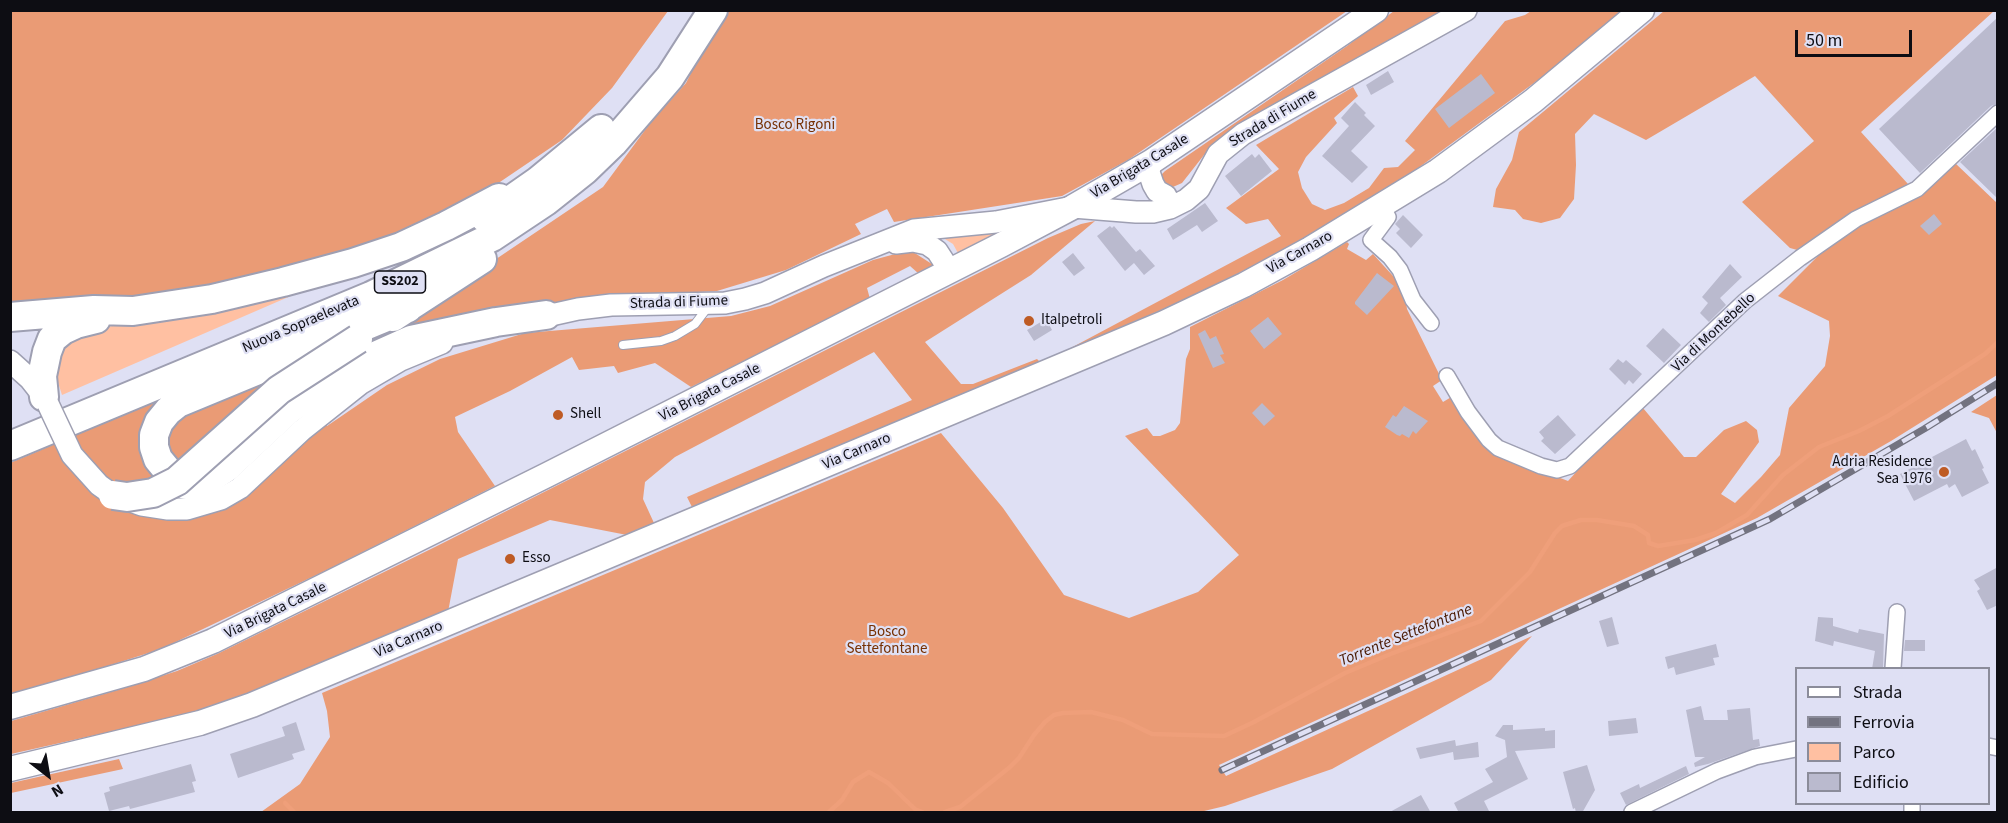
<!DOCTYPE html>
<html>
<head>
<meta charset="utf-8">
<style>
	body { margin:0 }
	#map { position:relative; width:2008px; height:823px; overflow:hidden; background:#dfe0f4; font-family:"Source Sans 3",sans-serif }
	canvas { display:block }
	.frame { position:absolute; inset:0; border:12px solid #0d0d13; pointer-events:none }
	.legend { position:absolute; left:1795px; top:667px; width:195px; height:138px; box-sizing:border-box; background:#dfe0f4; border:2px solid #8b8c9a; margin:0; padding:8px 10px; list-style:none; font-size:18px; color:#0d0d13 }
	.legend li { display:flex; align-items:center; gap:12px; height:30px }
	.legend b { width:30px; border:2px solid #8b8c9a }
	.north { position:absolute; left:18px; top:745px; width:60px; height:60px; -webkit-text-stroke:4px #dfe0f4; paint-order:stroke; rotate:149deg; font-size:16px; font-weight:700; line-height:24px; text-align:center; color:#0d0d13 }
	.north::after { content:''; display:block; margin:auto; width:21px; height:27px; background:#0d0d13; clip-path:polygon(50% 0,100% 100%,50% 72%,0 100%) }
	.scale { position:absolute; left:1795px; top:30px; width:117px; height:27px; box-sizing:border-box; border:3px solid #0d0d13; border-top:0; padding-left:8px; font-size:18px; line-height:21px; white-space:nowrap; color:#0d0d13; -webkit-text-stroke:4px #dfe0f4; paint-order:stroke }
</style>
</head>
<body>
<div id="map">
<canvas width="2008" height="823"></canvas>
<div class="frame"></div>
<ul class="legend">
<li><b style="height:8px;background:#fff"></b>Strada</li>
<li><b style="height:8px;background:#737380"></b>Ferrovia</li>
<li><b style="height:16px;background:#ffc0a2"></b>Parco</li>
<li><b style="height:16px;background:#babace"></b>Edificio</li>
</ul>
<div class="north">N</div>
<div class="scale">50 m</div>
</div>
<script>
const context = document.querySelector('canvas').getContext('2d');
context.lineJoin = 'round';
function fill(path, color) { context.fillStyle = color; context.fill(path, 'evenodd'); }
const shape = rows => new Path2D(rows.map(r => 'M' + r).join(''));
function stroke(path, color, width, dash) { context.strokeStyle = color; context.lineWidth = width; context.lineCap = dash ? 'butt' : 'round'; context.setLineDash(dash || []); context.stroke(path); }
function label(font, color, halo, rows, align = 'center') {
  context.font = font + ' "Source Sans 3",sans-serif'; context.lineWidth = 4.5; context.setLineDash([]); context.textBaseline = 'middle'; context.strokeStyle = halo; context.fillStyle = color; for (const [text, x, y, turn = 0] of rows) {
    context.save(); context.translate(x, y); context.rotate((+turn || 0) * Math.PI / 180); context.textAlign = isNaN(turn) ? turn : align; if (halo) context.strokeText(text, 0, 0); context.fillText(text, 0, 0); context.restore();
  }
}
const green = shape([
	[997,231,999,233,959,255,953,244,940,236],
	[330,279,62,395,54,370,65,341,83,331,206,310]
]);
const forest = shape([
	[11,11,668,11,612,88,562,140,463,207,433,222,367,245,236,283,164,297,11,311],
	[722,11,1347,11,1128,160,1062,196,894,222,887,209,855,224,861,234,786,270,717,291,580,298,437,325,213,468,170,461,163,437,177,412,364,348,603,187,651,122,686,83],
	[1394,11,1446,11,1224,136,1204,155,1182,183,1166,190,1160,176,1165,171,1347,46],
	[1531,11,1625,11,1572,55,1391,188,1269,258,1180,302,1067,350,1281,236,1268,219,1246,224,1226,208,1279,169,1256,145,1353,87,1358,96,1334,118,1337,123,1306,157,1298,172,1302,188,1312,204,1325,210,1344,203,1369,188,1384,168,1398,167,1415,150,1405,141,1505,21,1525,15],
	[1664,11,1994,11,1861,132,1908,184,1852,214,1801,251,1790,248,1742,202,1814,141,1755,76,1646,140,1594,114,1575,134,1576,165,1574,199,1560,218,1541,223,1523,219,1515,210,1493,207,1496,189,1512,160,1519,132],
	[1955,163,1997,203,1997,375,1891,441,1757,518,1219,765,1226,776,1532,636,1491,680,1332,769,1225,806,1200,812,261,812,300,784,330,737,327,711,322,693,941,433,1003,508,1064,595,1129,618,1198,592,1239,555,1125,436,1147,428,1153,436,1160,436,1175,430,1180,423,1186,359,1190,349,1190,327,1283,280,1347,242,1349,244,1347,249,1366,260,1373,254,1404,288,1407,309,1442,380,1433,386,1443,402,1453,396,1509,458,1568,481,1602,444,1643,408,1684,457,1696,457,1724,430,1746,421,1757,430,1759,442,1721,494,1735,503,1761,477,1780,455,1789,408,1825,366,1830,336,1829,321,1778,296,1834,240],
	[1095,221,1031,275,925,342,961,384,973,384,1037,359,1041,363,692,507,687,497,912,400,874,352,675,457,645,482,643,499,654,523,627,535,550,520,458,559,448,612,260,691,189,714,11,754,11,721,121,689,177,671,217,654,435,547,1048,238,1081,224],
	[910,250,935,266,919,274,910,266,867,288,870,299,691,387,655,363,618,373,614,366,579,370,572,357,510,391,455,417,458,432,495,486,327,570,161,649,11,697,10,463,197,384,165,404,161,477,313,405,327,426,387,385,440,359,525,333,731,316,770,306,873,260],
	[1997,395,1997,433,1989,418,1971,412],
	[119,759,123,769,11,793,11,783]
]);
const stream = shape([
	[285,803,294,812],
	[829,812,842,800,853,782,869,772,888,783,916,810,922,812],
	[945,812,960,807,1010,767,1019,758,1034,735,1045,722,1054,715,1063,713,1091,712,1123,720,1152,734,1224,736,1252,723,1345,673,1393,653,1481,621,1530,572,1555,533,1562,526,1568,524,1581,520,1597,520,1634,526,1648,535,1649,543,1658,546,1695,540,1716,533,1747,515,1783,475,1819,447,1859,431,1888,416,1985,354,1998,342]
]);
const building = shape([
	[1998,17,1998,103,1991,106,1920,173,1879,129],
	[1388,71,1394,82,1371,95,1366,85],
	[1481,74,1495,93,1449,128,1435,109],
	[1355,102,1366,113,1364,115,1375,126,1351,151,1368,167,1352,183,1322,156,1349,126,1341,118],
	[1998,127,1998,199,1960,162],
	[1252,154,1255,158,1259,154,1272,171,1241,196,1225,176],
	[1205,203,1218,221,1202,232,1197,225,1173,240,1167,229],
	[1934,214,1942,224,1929,235,1920,226],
	[1403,215,1423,235,1411,248,1396,233,1400,229,1395,224],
	[1110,226,1112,228,1114,226,1136,252,1140,249,1155,266,1144,275,1134,263,1125,271,1097,236],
	[1073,253,1085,268,1074,276,1062,262],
	[1730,264,1742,277,1720,298,1726,305,1709,322,1700,313,1708,303,1702,297],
	[1377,273,1394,286,1367,315,1355,304,1355,302],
	[1268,317,1282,334,1264,349,1250,331],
	[1046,319,1052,330,1034,341,1027,330],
	[1663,328,1681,345,1664,363,1646,346],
	[1205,330,1210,339,1216,336,1224,354,1220,355,1225,363,1213,368,1198,334],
	[1618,359,1623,363,1626,360,1642,374,1633,384,1629,380,1625,385,1609,369],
	[1262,403,1275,416,1264,426,1252,413],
	[1404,406,1428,421,1416,434,1413,431,1409,438,1402,434,1400,436,1397,435,1385,427,1393,415,1396,417],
	[1558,415,1576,435,1555,454,1541,441,1544,438,1539,432],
	[1966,439,1972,451,1975,449,1984,468,1982,469,1989,483,1962,497,1955,484,1949,488,1947,484,1914,501,1900,474],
	[1998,567,1998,605,1987,610,1977,591,1980,589,1974,580],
	[1612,617,1619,644,1607,647,1599,621],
	[1818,617,1833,618,1833,626,1858,633,1859,629,1884,634,1883,669,1872,669,1875,651,1834,641,1833,646,1815,641],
	[1905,640,1925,640,1925,651,1904,651],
	[1716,644,1719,657,1713,658,1715,665,1676,675,1674,667,1668,669,1665,657],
	[1701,706,1704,720,1728,720,1727,710,1750,708,1753,740,1759,739,1760,746,1708,764,1695,767,1694,763,1705,757,1695,757,1686,710],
	[1636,718,1638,733,1609,736,1608,721],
	[296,722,305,750,292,754,294,759,238,778,230,754,285,736,282,727],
	[1503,725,1513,725,1513,730,1545,728,1545,731,1555,730,1555,748,1515,751,1528,779,1484,801,1490,813,1459,813,1454,803,1493,782,1485,769,1507,757,1505,740,1495,736],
	[1455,740,1456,746,1478,742,1479,757,1454,760,1453,752,1420,759,1416,748],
	[191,764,196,781,192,782,195,792,130,809,129,806,109,811,104,793,110,791,109,787],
	[1587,765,1595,790,1582,813,1576,813,1575,808,1573,809,1563,772],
	[1686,766,1689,774,1626,805,1620,793,1639,784,1640,788],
	[1421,795,1431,813,1388,813]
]);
const lane = shape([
	[623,345,661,341,675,336,695,324,708,307]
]);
const street = shape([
	[1382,206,1388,217,1371,240,1390,257,1400,270,1413,300,1431,323],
	[1447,376,1468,412,1489,440,1498,448,1541,466,1557,470,1570,466,1745,301,1800,258,1856,219,1917,189,1998,113],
	[1893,668,1897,612],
	[1988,746,1998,748],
	[1632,812,1717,771,1755,757,1796,749],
	[1912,812,1912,804]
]);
const secondary = shape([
	[1151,162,1149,172,1153,184,1157,191,1166,196],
	[896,243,913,241,927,244,937,251,950,271],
	[533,319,578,309,611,305,725,303,745,299,765,293,824,266,914,230,996,222,1073,207,1136,212,1153,212,1170,208,1186,200,1199,189,1218,154,1243,134,1466,10],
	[10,361,30,379,45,398],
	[128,500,142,505,168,509,187,509,221,499,240,488,302,430,360,384,401,360,442,343]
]);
const primary = shape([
	[10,707,144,669,213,641,547,475,1001,245,1073,207,1151,162,1376,10],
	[10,769,200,723,252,705,1164,323,1244,285,1310,249,1438,171,1533,101,1642,10]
]);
const highway = shape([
	[485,218,538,181,601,129],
	[408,308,178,403,168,411,159,422,154,435,154,447,158,459,177,482,186,485,197,482,212,477,227,467,288,410,329,381,364,361,411,340,496,322,546,315],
	[10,317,94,310,133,311,212,299,283,282,353,263,401,247,446,226,499,198],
	[393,317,482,259],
	[44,397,42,376,47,352,52,339,63,330,76,324,96,319],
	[10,446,371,296,492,237,546,201,585,170,613,143,670,77,713,10]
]);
const rail = shape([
	[1222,770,1770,519,1924,429,1998,383]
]);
const secondaryBridge = shape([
	[48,404,72,455,99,485,113,495]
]);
const highwayBridge = shape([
	[113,495,127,497,153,493,177,481,279,390,358,339]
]);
const markers = [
	[1029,321,6,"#be5b24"],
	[558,415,6,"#be5b24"],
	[1944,472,6,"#be5b24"],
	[510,559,6,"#be5b24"]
];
const shields = [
	[400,282,51]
];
const shieldNames = [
	["SS202",400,282]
];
const streetNames = [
	["Strada di Fiume",1273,119,-31],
	["Via Brigata Casale",1140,167,-31],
	["Via Carnaro",1300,253,-29],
	["Strada di Fiume",679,303,-2],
	["Nuova Sopraelevata",301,325,-23],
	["Via di Montebello",1714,333,-43],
	["Via Brigata Casale",710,393,-27],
	["Via Carnaro",857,452,-23],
	["Via Brigata Casale",276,611,-26],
	["Via Carnaro",409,640,-23]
];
const parkNames = [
	["Bosco Rigoni",795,126],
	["Bosco",887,633],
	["Settefontane",887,650]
];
const poiNames = [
	["Italpetroli",1041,321],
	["Shell",570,415],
	["Adria Residence",1932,463,"right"],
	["Sea 1976",1932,480,"right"],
	["Esso",522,559]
];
const waterNames = [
	["Torrente Settefontane",1406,636,-22]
];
fill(green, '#ffc0a2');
fill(forest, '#ea9b75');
stroke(stream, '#ef9f7a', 4.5);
fill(building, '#babace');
stroke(lane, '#9e9fb2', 10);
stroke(street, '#9e9fb2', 18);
stroke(secondary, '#9e9fb2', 24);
stroke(primary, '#9e9fb2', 27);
stroke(highway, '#9e9fb2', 32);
stroke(lane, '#fff', 8);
stroke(street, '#fff', 15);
stroke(secondary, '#fff', 21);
stroke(primary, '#fff', 24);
stroke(highway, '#fff', 28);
stroke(rail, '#737380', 7);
stroke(rail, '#dfe0f4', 4.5, [14]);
stroke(secondaryBridge, '#9e9fb2', 24, []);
stroke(highwayBridge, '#9e9fb2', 32, []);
stroke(secondaryBridge, '#fff', 21);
stroke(highwayBridge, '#fff', 28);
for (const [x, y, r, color] of markers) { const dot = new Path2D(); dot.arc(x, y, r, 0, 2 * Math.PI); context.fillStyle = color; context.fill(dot); stroke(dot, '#dfe0f4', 2); }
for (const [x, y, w] of shields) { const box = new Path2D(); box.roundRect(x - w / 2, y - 11, w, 22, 4.5); context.fillStyle = '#dfe0f4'; context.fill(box); stroke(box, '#0d0d13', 1.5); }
label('bold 14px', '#0d0d13', null, shieldNames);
label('15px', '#0d0d13', '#dfe0f4', streetNames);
label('15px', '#763003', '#dfe0f4', parkNames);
label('15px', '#0d0d13', '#dfe0f4', poiNames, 'left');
label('italic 16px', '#4a1900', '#dfe0f4', waterNames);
</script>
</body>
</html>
